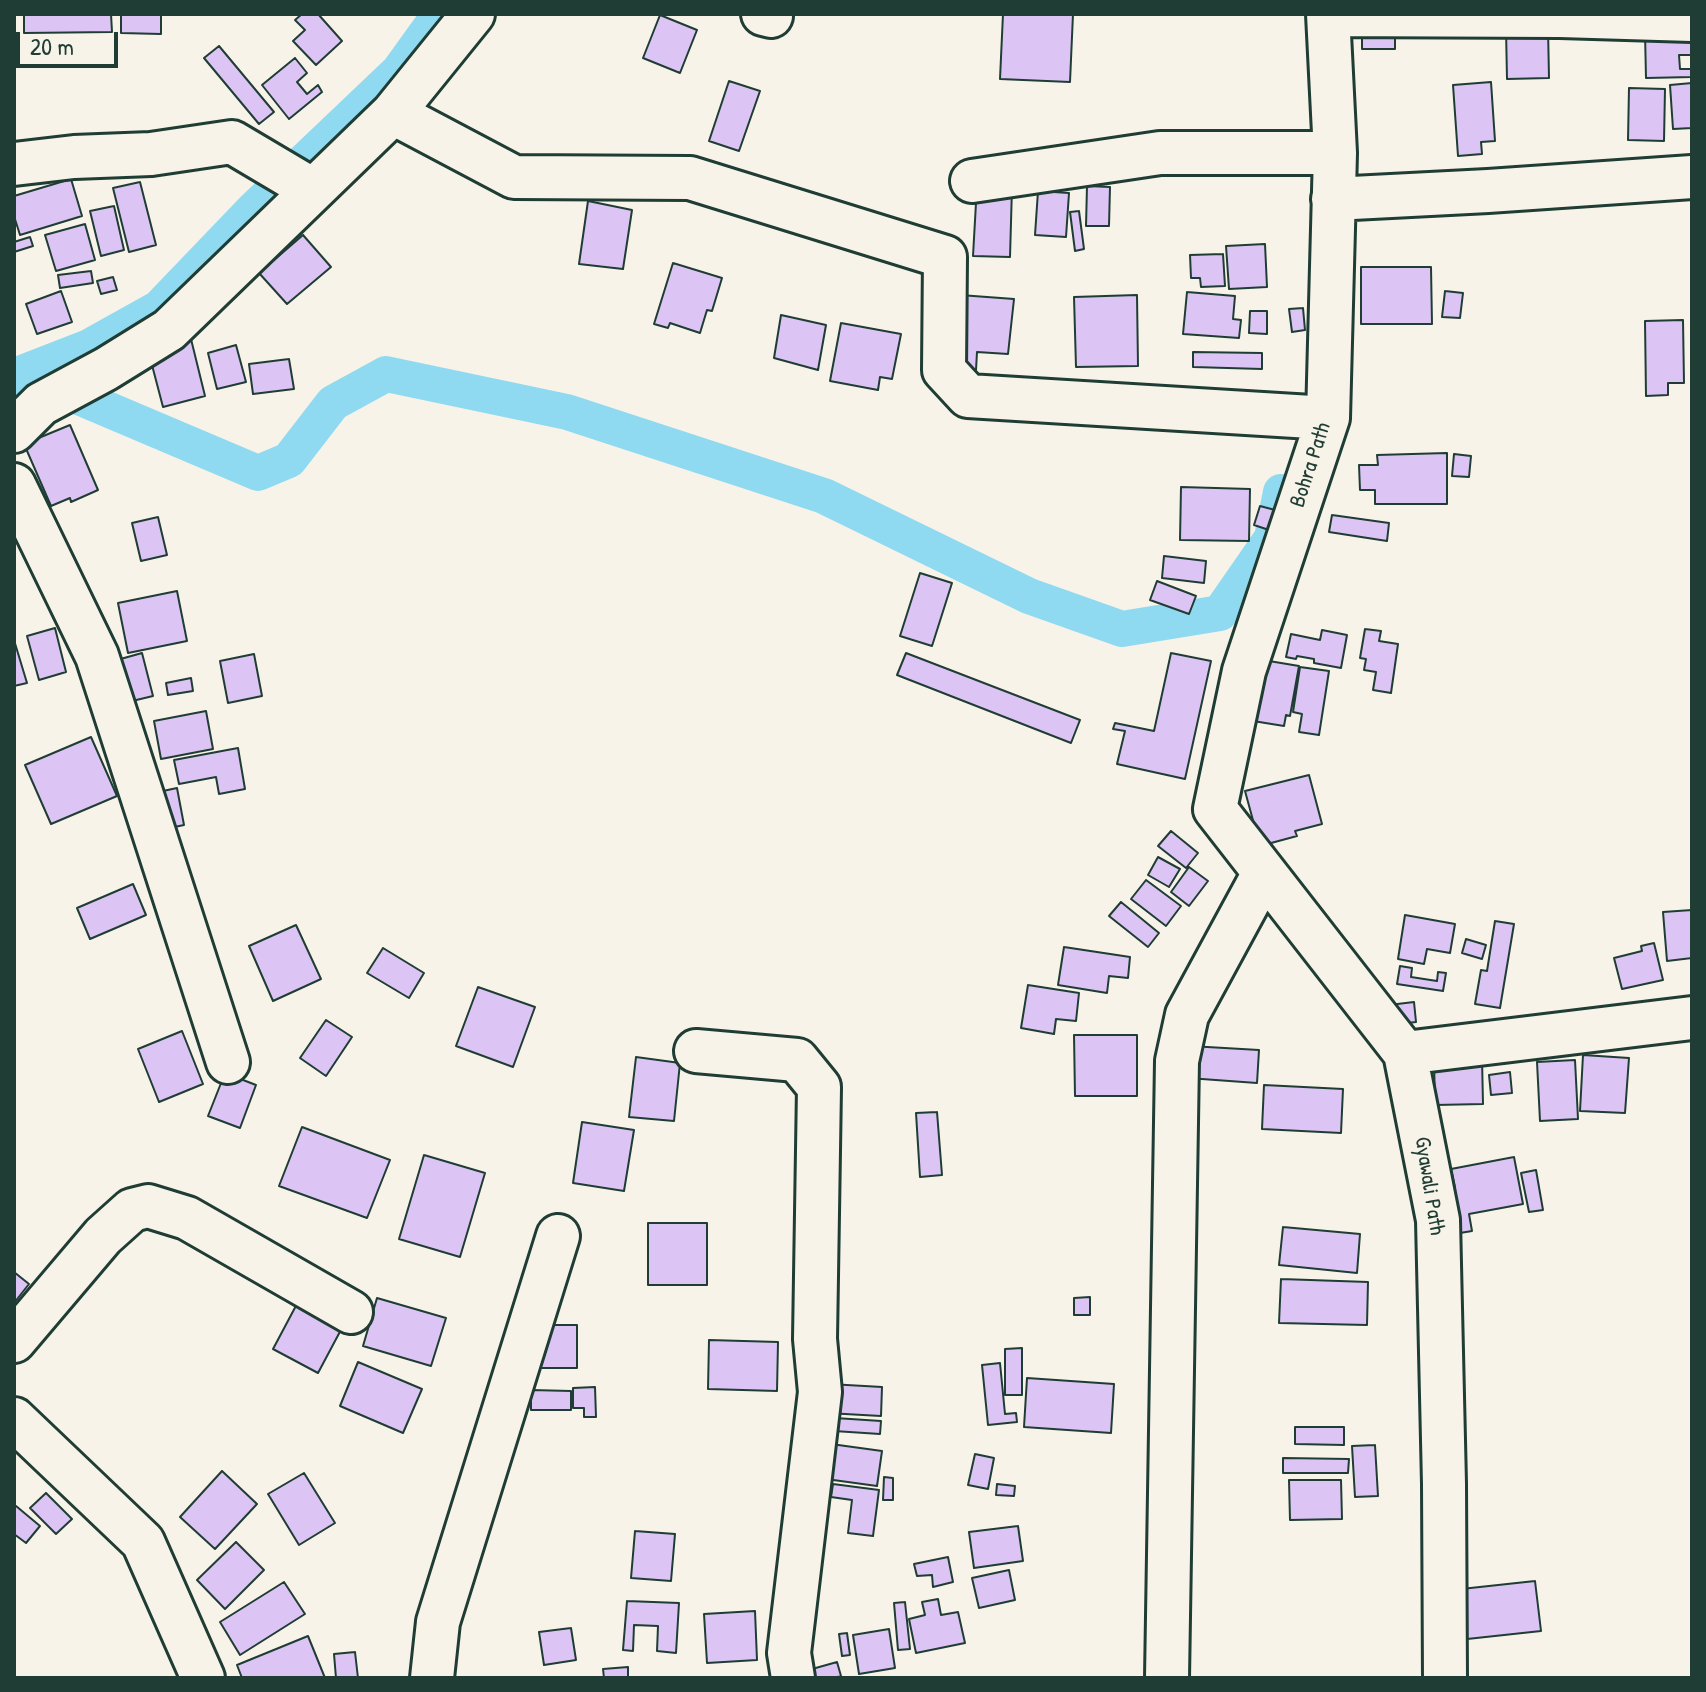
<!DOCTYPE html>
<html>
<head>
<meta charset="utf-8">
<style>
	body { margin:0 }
	#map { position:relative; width:1706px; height:1692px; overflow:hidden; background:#f7f3e8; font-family:"Patrick Hand",sans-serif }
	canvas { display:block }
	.frame { position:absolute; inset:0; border:16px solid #1f3d34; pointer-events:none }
	.scale { position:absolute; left:16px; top:32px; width:102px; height:36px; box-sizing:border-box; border:4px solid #1f3d34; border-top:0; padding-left:10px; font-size:24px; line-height:28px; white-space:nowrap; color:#1f3d34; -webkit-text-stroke:6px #f7f3e8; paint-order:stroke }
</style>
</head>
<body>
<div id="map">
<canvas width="1706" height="1692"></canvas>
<div class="frame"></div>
<div class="scale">20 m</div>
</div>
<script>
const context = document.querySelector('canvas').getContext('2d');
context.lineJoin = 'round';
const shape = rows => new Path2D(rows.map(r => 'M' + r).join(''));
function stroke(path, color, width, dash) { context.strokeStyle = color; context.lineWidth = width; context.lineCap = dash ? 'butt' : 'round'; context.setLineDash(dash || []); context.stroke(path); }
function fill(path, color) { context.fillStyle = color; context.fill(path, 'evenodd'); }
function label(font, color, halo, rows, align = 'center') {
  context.font = font + ' "Patrick Hand",sans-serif'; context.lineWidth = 6; context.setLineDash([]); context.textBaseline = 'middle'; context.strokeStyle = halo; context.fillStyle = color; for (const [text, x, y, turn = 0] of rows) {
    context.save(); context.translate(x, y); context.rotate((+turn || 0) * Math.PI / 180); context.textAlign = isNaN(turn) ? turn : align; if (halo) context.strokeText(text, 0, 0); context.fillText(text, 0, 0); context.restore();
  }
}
const canal = shape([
	[22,373,258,473,289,460,333,403,386,374,567,412,824,496,1029,596,1122,629,1220,613,1272,538,1281,492],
	[15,380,22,373,89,347,159,308,254,209,399,71,440,14]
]);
const building = shape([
	[24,14,111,14,112,32,24,33,24,14],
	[121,14,161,14,161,34,121,33,121,14],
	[302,14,318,14,342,41,316,65,293,41,305,30,295,20,302,14],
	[1003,14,1073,14,1070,82,1000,79,1003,14],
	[660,15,697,30,680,73,643,58,660,15],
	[1362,21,1395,21,1395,49,1362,49,1362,21],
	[1548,28,1549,78,1507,79,1506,29,1548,28],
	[1645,33,1691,33,1692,55,1679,55,1680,69,1692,69,1692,77,1646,78,1645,33],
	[219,46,274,112,259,124,204,58,219,46],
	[295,58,307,73,297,82,307,94,318,85,322,92,289,119,262,85,295,58],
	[729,81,760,91,739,151,709,141,729,81],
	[1491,82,1495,141,1481,142,1482,154,1458,156,1453,85,1491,82],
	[1692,83,1692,128,1673,129,1670,85,1692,83],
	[1629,88,1665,89,1664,141,1628,140,1629,88],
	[71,179,82,216,20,235,14,216,14,196,71,179],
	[140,182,156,245,129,252,113,188,140,182],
	[977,185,1012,187,1010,257,973,256,977,185],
	[1087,186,1110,187,1109,226,1086,226,1087,186],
	[1038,191,1069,193,1066,237,1035,235,1038,191],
	[588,201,632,210,623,269,579,264,588,201],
	[114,206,124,250,101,256,90,211,114,206],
	[1079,211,1084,249,1075,251,1070,212,1079,211],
	[85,224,95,260,56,271,45,235,85,224],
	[303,235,331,267,287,304,259,273,303,235],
	[30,237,33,246,14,252,14,242,30,237],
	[1265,244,1267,287,1229,289,1226,246,1265,244],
	[1223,254,1225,286,1201,287,1200,278,1191,278,1190,255,1223,254],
	[673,263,722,278,712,311,707,310,700,333,670,323,668,328,654,324,673,263],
	[1361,267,1431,267,1432,324,1361,324,1361,267],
	[91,271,93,283,60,288,58,275,91,271],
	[113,277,117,290,101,294,97,281,113,277],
	[61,291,72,322,37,334,26,304,61,291],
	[1445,291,1463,293,1460,318,1442,317,1445,291],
	[1187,292,1235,296,1233,319,1241,320,1239,338,1183,334,1187,292],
	[960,295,1014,299,1008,354,977,352,976,370,955,369,960,295],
	[1137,295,1138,366,1076,367,1074,297,1137,295],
	[1303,308,1305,330,1292,332,1289,309,1303,308],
	[1250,311,1267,311,1267,334,1249,333,1250,311],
	[781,315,826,325,818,370,774,358,781,315],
	[1683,320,1684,383,1668,383,1668,395,1646,396,1645,321,1683,320],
	[841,323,901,334,892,379,880,377,878,390,830,381,841,323],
	[190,335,205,396,163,407,147,346,190,335],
	[236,345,246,382,217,389,208,353,236,345],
	[1193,352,1262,353,1262,369,1193,367,1193,352],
	[289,359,294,389,253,394,249,364,289,359],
	[70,425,98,490,71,502,70,498,51,506,24,444,70,425],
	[1447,453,1447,504,1375,504,1375,490,1360,490,1359,465,1378,465,1377,455,1447,453],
	[1454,454,1471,456,1469,477,1452,476,1454,454],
	[1181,487,1250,489,1249,541,1180,540,1181,487],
	[1260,506,1275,510,1269,530,1254,525,1260,506],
	[1332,515,1389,523,1387,541,1329,532,1332,515],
	[158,517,167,555,141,561,132,523,158,517],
	[1164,556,1206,561,1204,583,1162,578,1164,556],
	[920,573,952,583,932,646,900,636,920,573],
	[1157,581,1196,596,1189,614,1150,600,1157,581],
	[177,591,187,641,128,653,118,603,177,591],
	[55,628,66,672,39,680,27,636,55,628],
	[1365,629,1381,631,1379,641,1398,644,1391,693,1373,690,1376,672,1364,670,1366,659,1360,658,1365,629],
	[1322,630,1347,635,1341,668,1314,663,1314,659,1297,656,1296,659,1286,657,1291,634,1320,640,1322,630],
	[14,640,27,683,14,686,14,640],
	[142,653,153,696,128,702,117,660,142,653],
	[906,653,1080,720,1071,743,897,675,906,653],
	[1171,653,1211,661,1185,779,1117,764,1125,731,1113,729,1115,723,1154,731,1171,653],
	[254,654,262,696,228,703,220,661,254,654],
	[1263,660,1299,666,1290,716,1286,715,1284,726,1253,721,1263,660],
	[1300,667,1329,671,1319,735,1299,732,1302,714,1293,712,1300,667],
	[191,678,193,691,168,695,166,683,191,678],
	[206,711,213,749,161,759,154,721,206,711],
	[91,737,117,796,51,824,25,765,91,737],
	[238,748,245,789,219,794,216,777,179,784,174,760,238,748],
	[1309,775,1322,824,1295,831,1297,836,1260,846,1245,791,1309,775],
	[177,788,184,825,156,831,149,794,177,788],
	[1171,831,1198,853,1186,868,1158,846,1171,831],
	[1158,857,1180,869,1169,887,1148,875,1158,857],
	[1189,867,1208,881,1189,906,1171,892,1189,867],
	[1146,880,1181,906,1166,926,1131,899,1146,880],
	[133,884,146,915,90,939,77,908,133,884],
	[1121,902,1159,933,1148,947,1109,916,1121,902],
	[1692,910,1692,958,1667,961,1663,912,1692,910],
	[1405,915,1455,924,1450,953,1427,949,1424,964,1398,959,1405,915],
	[1495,921,1514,924,1500,1008,1475,1004,1481,970,1487,971,1495,921],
	[296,925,321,979,273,1001,249,946,296,925],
	[1466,939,1486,945,1482,959,1462,953,1466,939],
	[1654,943,1663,980,1622,989,1614,958,1642,951,1641,946,1654,943],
	[1064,947,1130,957,1128,978,1109,976,1107,993,1058,985,1064,947],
	[383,948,424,973,409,998,367,973,383,948],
	[1400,966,1412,968,1411,977,1437,981,1438,972,1446,973,1443,991,1397,984,1400,966],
	[1028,985,1079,993,1076,1021,1056,1019,1054,1034,1021,1028,1028,985],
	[478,987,535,1007,513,1067,456,1046,478,987],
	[1414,1002,1416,1022,1391,1025,1389,1005,1414,1002],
	[326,1020,352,1037,326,1076,300,1058,326,1020],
	[182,1031,203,1084,159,1102,138,1049,182,1031],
	[1074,1035,1137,1035,1137,1096,1075,1096,1074,1035],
	[1190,1046,1259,1050,1257,1083,1188,1078,1190,1046],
	[1583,1055,1629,1058,1625,1113,1580,1111,1583,1055],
	[636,1057,680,1063,674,1121,629,1117,636,1057],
	[1482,1058,1483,1104,1435,1105,1434,1060,1482,1058],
	[1575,1060,1578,1119,1540,1121,1537,1062,1575,1060],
	[1510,1072,1512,1093,1491,1095,1489,1075,1510,1072],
	[225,1073,256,1085,240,1128,208,1116,225,1073],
	[1264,1085,1343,1089,1341,1133,1262,1129,1264,1085],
	[937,1112,942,1175,920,1177,916,1113,937,1112],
	[582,1122,634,1130,624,1191,573,1183,582,1122],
	[302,1127,390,1160,367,1218,279,1186,302,1127],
	[424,1155,485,1173,460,1257,399,1239,424,1155],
	[1514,1157,1523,1204,1469,1214,1472,1231,1454,1234,1446,1190,1455,1188,1451,1169,1514,1157],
	[1536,1170,1543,1210,1529,1212,1521,1173,1536,1170],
	[648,1223,707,1223,707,1285,648,1285,648,1223],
	[1283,1227,1360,1234,1357,1273,1279,1265,1283,1227],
	[14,1272,29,1284,14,1303,14,1272],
	[1281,1279,1368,1282,1367,1325,1279,1323,1281,1279],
	[1090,1297,1090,1315,1074,1315,1074,1298,1090,1297],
	[377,1298,446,1318,431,1366,363,1346,377,1298],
	[298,1302,343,1326,318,1373,273,1349,298,1302],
	[538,1325,577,1325,577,1368,538,1368,538,1325],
	[709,1340,778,1342,777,1391,708,1389,709,1340],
	[1022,1348,1022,1395,1005,1395,1005,1349,1022,1348],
	[358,1362,422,1389,403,1433,340,1406,358,1362],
	[1000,1363,1005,1414,1016,1413,1017,1422,988,1425,982,1365,1000,1363],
	[1027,1378,1114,1384,1111,1433,1024,1427,1027,1378],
	[829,1384,882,1387,881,1416,827,1413,829,1384],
	[595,1387,596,1417,584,1417,584,1408,573,1408,573,1388,595,1387],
	[531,1390,571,1391,571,1410,531,1410,531,1390],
	[835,1418,881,1421,880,1434,834,1431,835,1418],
	[1295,1427,1344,1427,1344,1445,1295,1444,1295,1427],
	[831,1444,882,1451,877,1486,826,1479,831,1444],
	[1375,1445,1378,1496,1355,1497,1352,1446,1375,1445],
	[975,1454,994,1458,988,1489,968,1485,975,1454],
	[1283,1458,1349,1459,1348,1473,1283,1473,1283,1458],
	[222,1471,257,1504,215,1549,180,1517,222,1471],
	[304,1473,335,1523,299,1545,268,1494,304,1473],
	[884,1477,893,1478,893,1500,883,1500,884,1477],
	[1289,1480,1341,1480,1342,1519,1290,1520,1289,1480],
	[833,1484,879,1490,873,1536,848,1533,852,1500,831,1497,833,1484],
	[997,1484,1015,1486,1014,1496,996,1495,997,1484],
	[46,1493,72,1519,56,1534,30,1508,46,1493],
	[16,1506,40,1526,26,1543,14,1534,14,1509,16,1506],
	[1018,1526,1023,1561,974,1568,969,1532,1018,1526],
	[635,1531,675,1534,671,1581,631,1578,635,1531],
	[236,1542,264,1570,225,1609,197,1580,236,1542],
	[948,1557,953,1582,933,1587,932,1575,917,1576,914,1564,948,1557],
	[1009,1570,1015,1600,979,1608,972,1578,1009,1570],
	[1535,1581,1541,1631,1458,1640,1452,1590,1535,1581],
	[284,1582,305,1614,240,1655,220,1622,284,1582],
	[938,1599,941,1615,958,1612,965,1643,916,1653,909,1619,925,1615,922,1602,938,1599],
	[627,1601,679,1603,676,1653,657,1651,658,1626,634,1625,633,1651,623,1650,627,1601],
	[905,1602,910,1649,898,1650,894,1603,905,1602],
	[755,1611,757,1660,707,1663,704,1614,755,1611],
	[571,1628,576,1660,544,1665,539,1632,571,1628],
	[889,1629,895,1668,859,1674,853,1635,889,1629],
	[847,1633,850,1655,842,1656,839,1634,847,1633],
	[308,1636,325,1678,242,1678,237,1665,308,1636],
	[355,1652,358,1678,336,1678,334,1654,355,1652],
	[837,1662,841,1676,834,1678,807,1678,805,1671,837,1662],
	[628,1667,628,1678,604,1678,603,1669,628,1667]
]);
const minor = shape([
	[763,14,771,16],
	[1328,14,1335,153,1328,418,1244,671,1215,809,1405,1053,1438,1220,1444,1484,1445,1678],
	[1328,15,1560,16,1692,20],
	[393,113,473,14],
	[14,164,74,157,151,154,232,142,313,190],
	[972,181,1160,153,1335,153],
	[1333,199,1488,191,1692,177],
	[14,431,41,404,106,369,169,330,393,113,514,177,690,178,945,257,944,370,968,396,1328,418],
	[14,485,97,656,228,1062],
	[696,1051,797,1060,819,1087,815,1339,820,1392,789,1653,793,1678],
	[1405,1053,1692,1018],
	[14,1341,103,1236,132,1210,148,1206,187,1218,351,1312],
	[14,1419,143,1542,203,1678],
	[432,1678,438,1622,558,1236],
	[1167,1678,1177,1061,1187,1015,1264,873]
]);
const streetNames = [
	["Bohra Path",1311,465,-72],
	["Gyawali Path",1429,1186,81]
];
stroke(canal, '#90daf1', 36);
fill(building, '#dcc5f5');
stroke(building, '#1f3d34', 2);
stroke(minor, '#1f3d34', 48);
stroke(minor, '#f7f3e8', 42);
label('22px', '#1f3d34', '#f7f3e8', streetNames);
</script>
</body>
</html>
